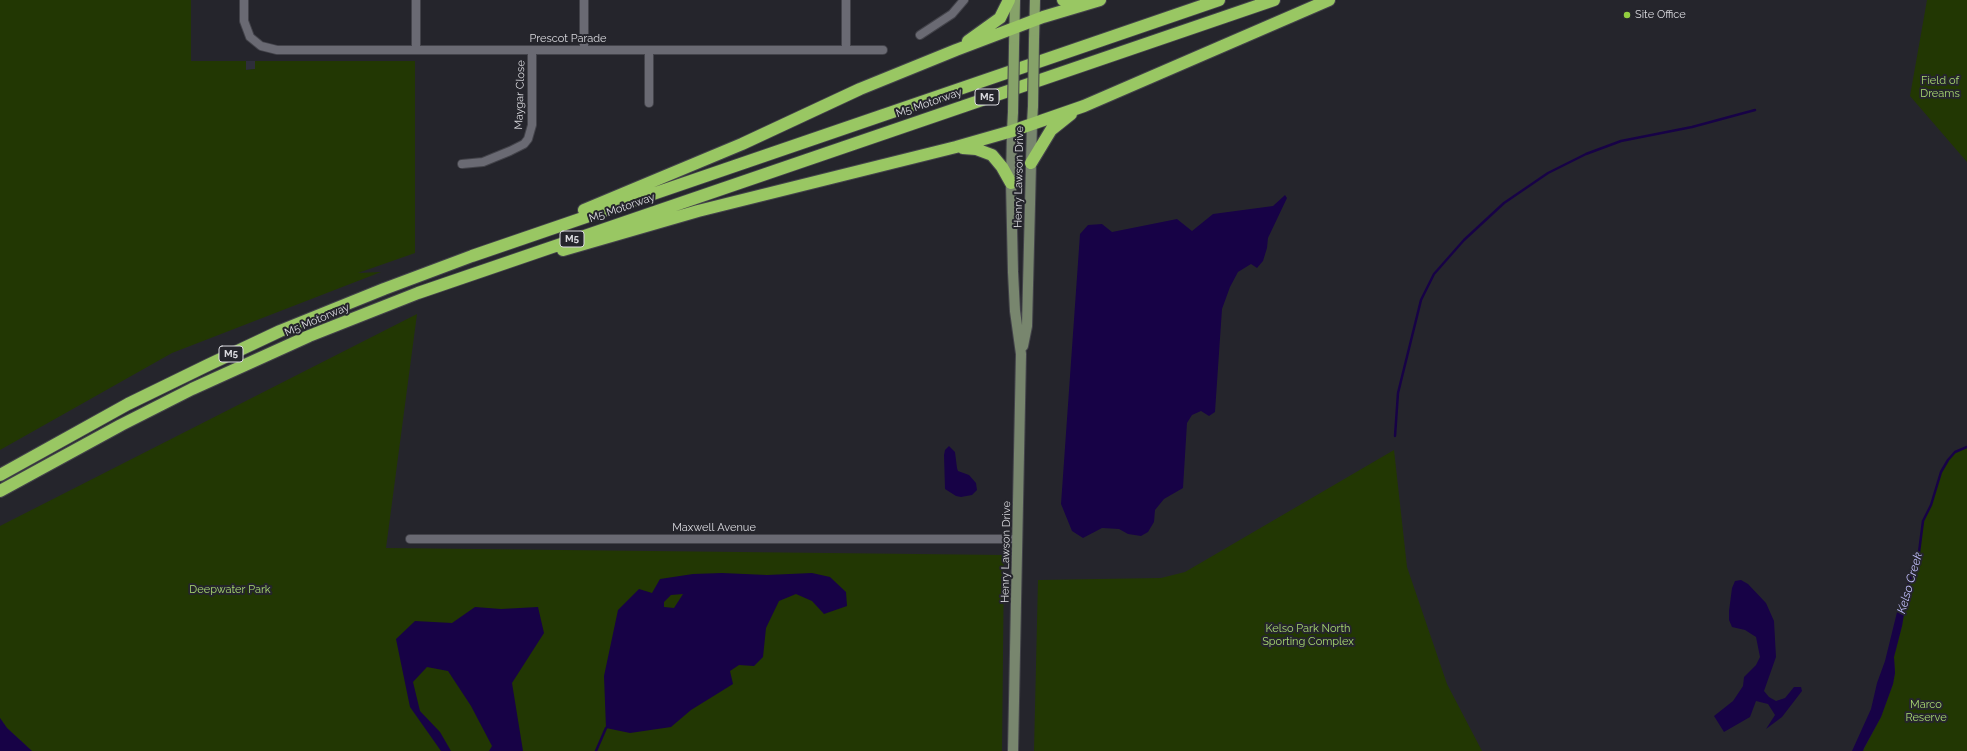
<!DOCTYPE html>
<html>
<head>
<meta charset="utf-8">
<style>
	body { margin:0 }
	canvas { display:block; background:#25252c }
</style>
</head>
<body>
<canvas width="1967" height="751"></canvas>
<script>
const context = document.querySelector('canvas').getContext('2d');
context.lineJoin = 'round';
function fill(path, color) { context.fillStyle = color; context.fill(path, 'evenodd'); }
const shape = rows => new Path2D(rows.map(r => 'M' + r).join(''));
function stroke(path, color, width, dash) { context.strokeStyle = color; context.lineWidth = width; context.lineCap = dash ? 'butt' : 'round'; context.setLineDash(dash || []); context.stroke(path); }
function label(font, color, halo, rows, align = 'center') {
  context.font = font + ' Raleway,sans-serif'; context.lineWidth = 4; context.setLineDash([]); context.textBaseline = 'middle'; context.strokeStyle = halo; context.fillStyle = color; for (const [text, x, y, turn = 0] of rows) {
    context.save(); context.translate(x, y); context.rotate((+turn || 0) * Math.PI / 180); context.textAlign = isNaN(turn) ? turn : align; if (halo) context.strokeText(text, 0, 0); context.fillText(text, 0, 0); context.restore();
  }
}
const built = shape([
	[246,61,255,61,255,69,246,70]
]);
const green = shape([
	[0,0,191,0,191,61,246,61,246,70,255,69,255,61,415,61,415,253,358,273,381,272,172,353,0,450],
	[1927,0,1967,0,1967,162,1910,96],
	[417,314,386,548,1004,555,1002,751,32,751,7,728,0,718,0,526],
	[1967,447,1967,751,1863,751,1881,717,1893,684,1895,673,1894,657,1902,626,1907,596,1906,590,1918,560,1923,521,1931,505,1941,472,1948,460,1955,452],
	[1394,450,1407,567,1447,684,1482,751,1034,751,1038,580,1161,578,1185,572]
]);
const water = shape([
	[1285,195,1287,198,1268,238,1267,248,1263,261,1257,268,1251,264,1238,272,1230,287,1222,309,1215,412,1209,416,1201,411,1192,415,1187,423,1183,488,1164,499,1155,510,1154,522,1148,532,1141,536,1128,534,1119,529,1102,528,1083,538,1072,531,1061,504,1080,234,1088,225,1102,224,1112,232,1177,219,1192,231,1213,214,1273,206],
	[949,446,955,452,957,468,958,471,969,475,976,483,977,490,972,495,961,497,956,496,945,489,944,455,945,450],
	[722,573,767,575,812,573,830,577,846,592,847,606,824,614,812,601,796,594,779,601,766,628,763,657,754,666,739,665,730,671,733,684,691,710,671,727,630,733,606,728,604,676,618,610,639,589,652,593,660,579,693,574],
	[683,594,674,608,664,607,664,602,671,595],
	[1741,580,1748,584,1766,603,1774,621,1776,657,1764,691,1769,697,1776,701,1785,698,1794,687,1801,687,1802,691,1782,717,1766,729,1775,715,1768,704,1756,701,1750,717,1724,732,1714,716,1733,701,1743,686,1744,677,1756,665,1760,657,1756,637,1745,630,1732,627,1729,620,1729,611,1732,588,1735,581],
	[1906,590,1907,596,1902,626,1894,657,1895,673,1893,684,1881,717,1864,748,1863,751,1852,751,1871,709,1877,683,1885,661,1898,608],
	[475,607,501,609,538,607,544,633,512,683,523,751,489,751,492,746,471,706,448,671,427,667,413,682,420,711,440,732,451,751,441,751,410,707,396,639,415,621,452,623],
	[0,718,7,728,32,751,0,751]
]);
const stream = shape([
	[1395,436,1398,393,1421,300,1434,274,1464,240,1504,203,1548,173,1586,154,1621,141,1692,127,1755,110],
	[1905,593,1918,560,1923,521,1931,505,1941,472,1948,460,1955,452,1967,447],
	[596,751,606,728]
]);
const minor = shape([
	[244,0,244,21,250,37,261,46,277,50,883,50],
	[920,35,952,14,964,0],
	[416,50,416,0],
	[584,50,584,0],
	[846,50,846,0],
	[649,103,649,50],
	[462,164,483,162,510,151,524,144,528,139,532,125,532,50],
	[410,539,1018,539]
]);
const secondary = shape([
	[1012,131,1011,183,1013,272,1015,311,1021,354,1013,751],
	[1023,346,1027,326,1032,123]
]);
const primary = shape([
	[1034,40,1035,0],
	[1014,47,1015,0],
	[1032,123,1033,106],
	[1012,131,1013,112]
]);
const motorway = shape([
	[1063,0,1083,1],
	[968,41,1000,18,1009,0],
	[963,148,976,149,992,155,1002,167,1011,183],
	[1031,163,1051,130,1071,114],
	[584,210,742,144,860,89,956,50,1043,17,1100,0],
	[563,250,698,211,956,147,1012,131,1084,106,1329,0],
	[0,475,128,404,208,365,280,331,384,289,472,256,1219,0],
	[0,491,121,425,192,389,309,336,418,293,1274,0]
]);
const primaryBridge = shape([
	[1033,106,1034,40],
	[1013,112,1014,47]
]);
const markers = [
	[1627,15,4,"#91cd3f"]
];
const shields = [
	[987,97,24],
	[572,239,24],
	[231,354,24]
];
const shieldNames = [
	["M5",987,97],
	["M5",572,239],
	["M5",231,354]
];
const poiNames = [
	["Site Office",1635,15]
];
const streetNames = [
	["Prescot Parade",568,39],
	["Maygar Close",520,95,-88],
	["M5 Motorway",929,103,-19],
	["Henry Lawson Drive",1019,177,-89],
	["M5 Motorway",622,208,-19],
	["M5 Motorway",317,320,-23],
	["Maxwell Avenue",714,528],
	["Henry Lawson Drive",1006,552,-89]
];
const parkNames = [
	["Field of",1940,81],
	["Dreams",1940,94],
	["Deepwater Park",230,590],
	["Kelso Park North",1308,629],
	["Sporting Complex",1308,642],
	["Marco",1926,705],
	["Reserve",1926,718]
];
const waterNames = [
	["Kelso Creek",1910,583,-74]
];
fill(built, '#2e2e3a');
fill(green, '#223703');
fill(water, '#170246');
stroke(stream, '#170246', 2.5);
stroke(minor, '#43434a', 10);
stroke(secondary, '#43434a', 12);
stroke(primary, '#43434a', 12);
stroke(motorway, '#43434a', 14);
stroke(minor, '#6a6a73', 8);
stroke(secondary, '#78866e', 10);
stroke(primary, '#86a269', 10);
stroke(motorway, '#99c763', 12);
stroke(primaryBridge, '#43434a', 12, []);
stroke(primaryBridge, '#86a269', 10);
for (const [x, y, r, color] of markers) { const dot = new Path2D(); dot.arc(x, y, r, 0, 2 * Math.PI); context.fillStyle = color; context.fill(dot); stroke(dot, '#25252c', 1.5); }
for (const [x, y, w] of shields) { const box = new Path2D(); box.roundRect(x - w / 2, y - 8, w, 16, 3); context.fillStyle = '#25252c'; context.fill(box); stroke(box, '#dadadf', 1); }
label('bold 10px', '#dadadf', null, shieldNames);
label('11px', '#dadadf', '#25252c', poiNames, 'left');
label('11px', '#dadadf', '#25252c', streetNames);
label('11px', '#a9d972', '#25252c', parkNames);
label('italic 12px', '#c1bffc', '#25252c', waterNames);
</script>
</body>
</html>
